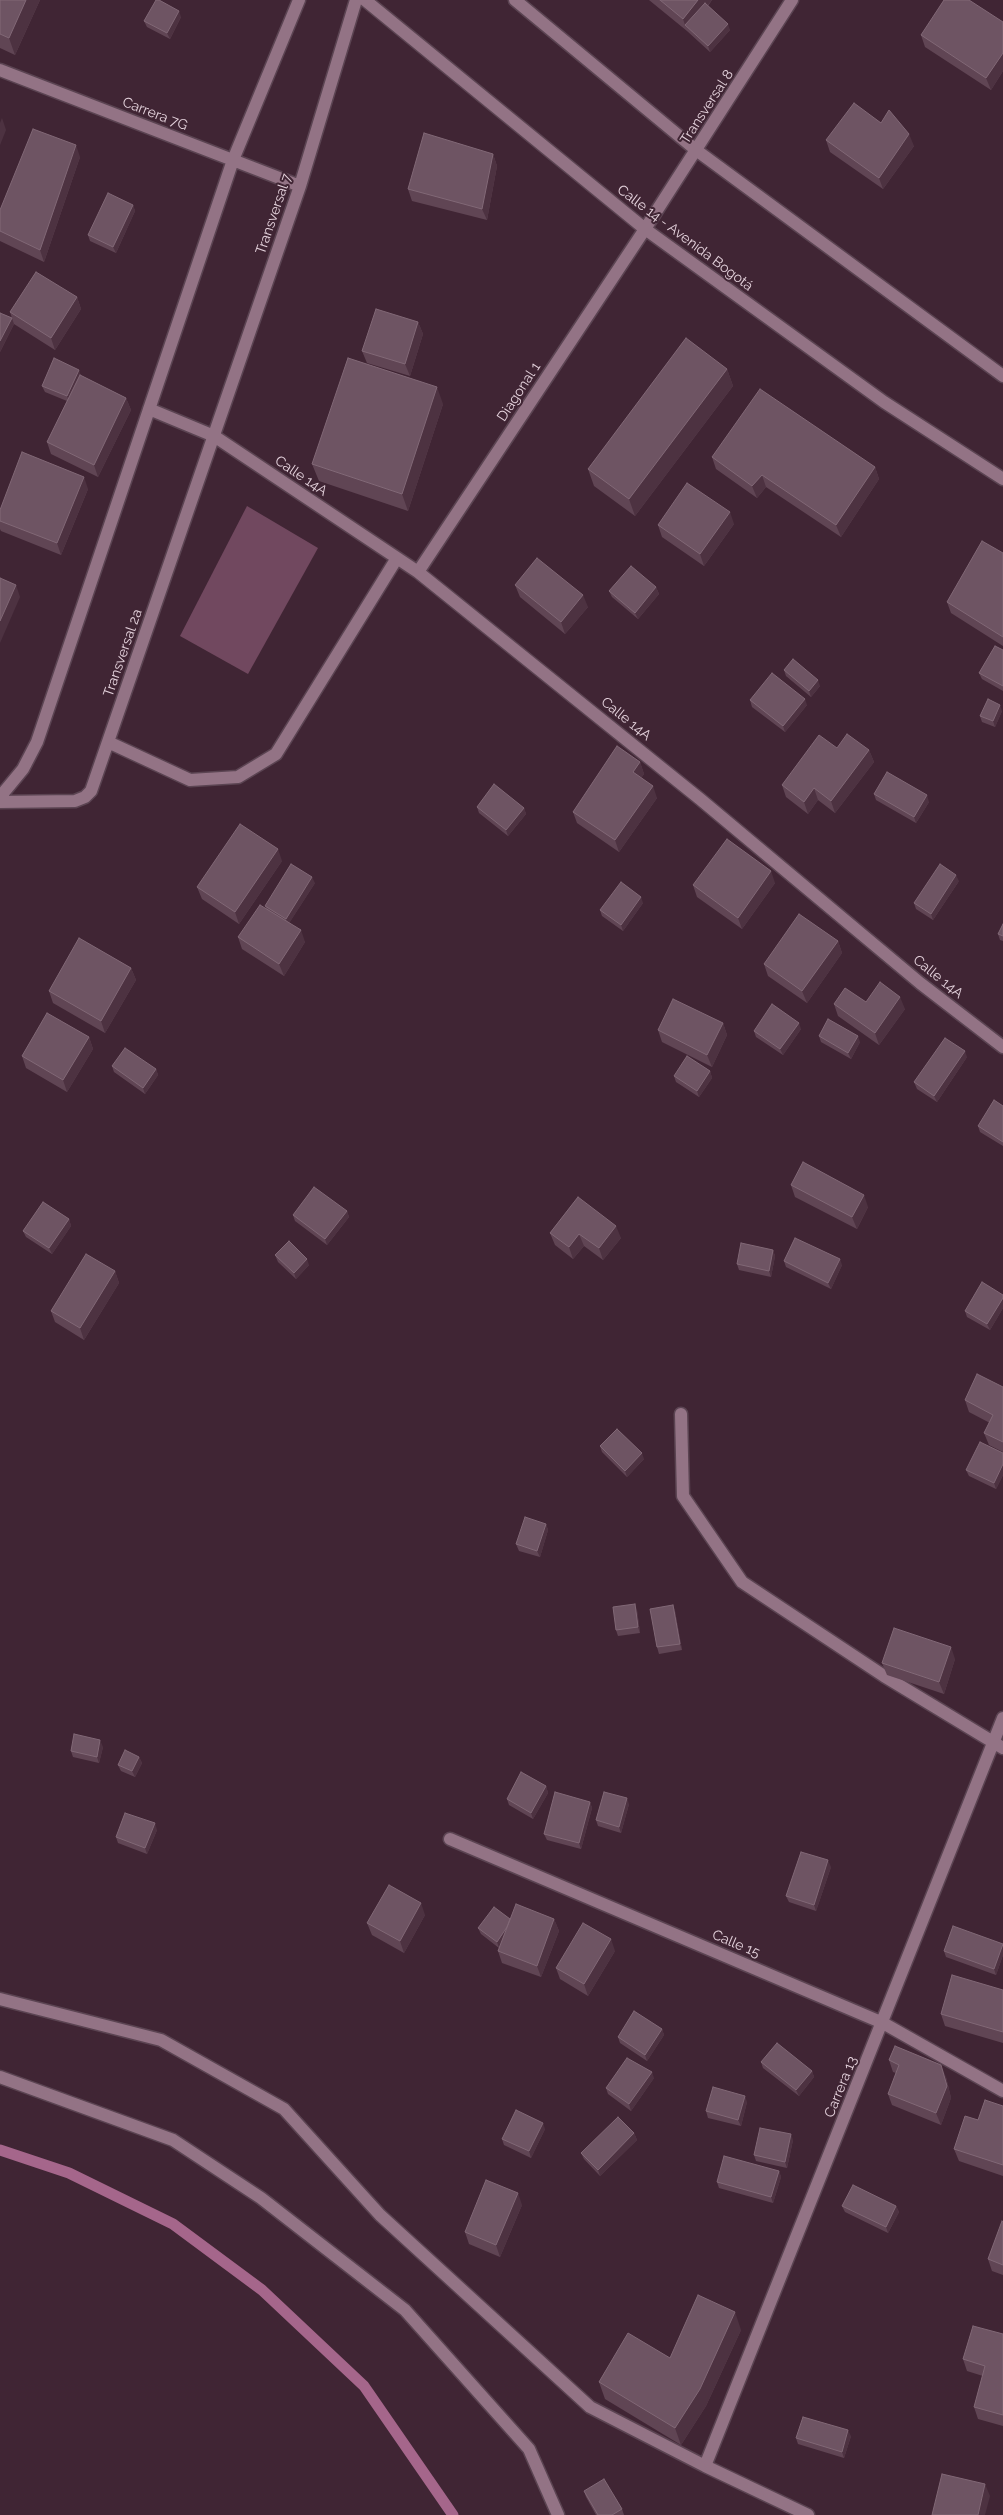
<!DOCTYPE html>
<html>
<head>
<meta charset="utf-8">
<style>
	body { margin:0 }
	canvas { display:block; background:#402534 }
</style>
</head>
<body>
<canvas width="1003" height="2515"></canvas>
<script>
const context = document.querySelector('canvas').getContext('2d');
context.lineJoin = 'round';
function fill(path, color) { context.fillStyle = color; context.fill(path, 'evenodd'); }
const shape = rows => new Path2D(rows.map(r => 'M' + r).join(''));
function stroke(path, color, width, dash) { context.strokeStyle = color; context.lineWidth = width; context.lineCap = dash ? 'butt' : 'round'; context.setLineDash(dash || []); context.stroke(path); }
function label(font, color, halo, rows, align = 'center') {
  context.font = font + ' Raleway,sans-serif'; context.lineWidth = 4; context.setLineDash([]); context.textBaseline = 'middle'; context.strokeStyle = halo; context.fillStyle = color; for (const [text, x, y, turn = 0] of rows) {
    context.save(); context.translate(x, y); context.rotate((+turn || 0) * Math.PI / 180); context.textAlign = isNaN(turn) ? turn : align; if (halo) context.strokeText(text, 0, 0); context.fillText(text, 0, 0); context.restore();
  }
}
const green = shape([
	[247,506,318,548,248,674,180,636]
]);
const stream = shape([
	[0,2150,69,2173,173,2224,262,2290,364,2386,453,2515]
]);
const minor = shape([
	[365,0,645,229,884,402,1003,479],
	[515,0,696,150,1003,376],
	[0,70,300,186],
	[149,409,214,436,418,572,700,799,920,983,1003,1047],
	[418,572,645,229,792,0],
	[108,742,190,780,238,777,276,754,397,558],
	[0,797,23,769,37,742,233,160,299,0],
	[0,802,75,801,85,797,91,791,300,186,356,0],
	[681,1414,683,1496,742,1582,884,1676,1003,1748],
	[450,1839,883,2023,1003,2091],
	[0,1999,161,2040,284,2109,380,2215,590,2407,705,2466,808,2515],
	[0,2077,173,2140,261,2198,405,2310,529,2449,558,2515],
	[705,2466,1003,1718]
]);
const wall = shape([
	[0,0,40,0,15,55,0,48],
	[649,0,712,0,708,6,730,30,710,52,687,31],
	[181,17,170,39,147,27,144,21],
	[1003,22,1003,71,991,90,925,47,921,35],
	[826,140,914,146,883,189,830,152],
	[493,154,497,166,487,220,412,201,408,189],
	[80,157,44,262,0,241,0,210],
	[133,205,135,211,116,253,90,241,88,235],
	[77,297,81,309,55,350,14,324,0,352,0,313,12,318,10,312],
	[418,322,423,334,410,376,367,363,362,351],
	[727,369,733,386,635,516,594,486,588,469],
	[81,376,126,398,131,410,98,477,51,454,47,442,67,401,45,392,42,386],
	[443,404,408,511,319,481,312,464],
	[712,457,875,467,879,479,841,537,766,487,757,498,716,469],
	[88,489,61,555,1,531,0,529,0,510],
	[734,524,704,566,662,537,658,525],
	[1003,553,1003,646,951,613,947,602],
	[515,585,588,607,565,634,520,597],
	[656,587,659,594,638,619,612,597,609,591],
	[1003,650,1003,691,982,679,979,673],
	[784,670,820,686,811,697,786,676],
	[750,700,807,705,785,732,752,707],
	[1002,711,995,727,982,722,980,716],
	[869,750,874,762,835,813,818,800,808,814,786,797,782,785],
	[640,762,644,774,641,778,657,798,619,852,577,823,573,812],
	[874,794,929,802,916,823,876,800],
	[477,807,524,808,526,814,508,836,479,813],
	[282,861,239,924,202,899,197,887],
	[959,881,933,920,916,909,914,903],
	[315,883,289,923,305,942,284,976,242,949,238,937,267,910,265,906],
	[775,883,742,929,697,897,693,885],
	[643,903,623,931,602,916,600,910],
	[1003,924,1003,941,1000,940,998,934],
	[838,941,842,953,807,1003,768,976,764,964],
	[131,968,136,980,105,1033,53,1003,49,991],
	[866,1002,905,1009,879,1045,838,1016,834,1004],
	[723,1023,727,1035,712,1067,662,1042,658,1030],
	[801,1029,783,1055,756,1037,754,1031],
	[819,1036,860,1042,851,1059,821,1042],
	[89,1037,93,1049,67,1092,26,1068,22,1056],
	[967,1057,937,1102,917,1089,914,1082],
	[112,1066,156,1069,158,1075,145,1094,114,1072],
	[710,1071,712,1078,699,1097,676,1082,674,1076],
	[1003,1106,1003,1146,980,1132,978,1126],
	[791,1185,868,1207,857,1229,795,1197],
	[578,1197,621,1238,603,1260,584,1246,573,1259,555,1245,550,1233],
	[347,1211,349,1217,327,1245,295,1221,293,1215],
	[69,1219,71,1226,52,1254,26,1237,23,1231],
	[773,1250,775,1256,771,1277,739,1270,737,1264],
	[275,1255,309,1265,296,1279,278,1262],
	[784,1261,842,1265,831,1289,786,1267],
	[115,1271,119,1283,84,1340,55,1322,51,1311],
	[1003,1295,1003,1308,990,1330,967,1317,965,1311],
	[1003,1387,1003,1452,989,1445,984,1433,990,1423,969,1412,965,1400],
	[600,1446,644,1459,627,1477,602,1452],
	[1003,1453,1003,1475,996,1489,969,1476,966,1470],
	[546,1524,548,1530,540,1557,519,1551,516,1544],
	[673,1605,675,1611,682,1650,659,1654,657,1647],
	[637,1610,640,1633,618,1636,616,1630],
	[955,1659,944,1694,887,1675,882,1663],
	[103,1747,99,1763,73,1757,71,1751],
	[139,1757,142,1763,135,1777,121,1771,118,1765],
	[546,1786,548,1793,533,1819,509,1805,507,1799],
	[590,1802,592,1808,581,1849,547,1840,544,1834],
	[629,1804,621,1833,598,1826,596,1820],
	[157,1830,147,1854,118,1843,116,1837],
	[831,1867,816,1911,789,1902,786,1896],
	[425,1915,404,1953,372,1935,367,1923],
	[510,1919,554,1919,559,1931,541,1977,502,1963,498,1951,500,1946,499,1948,481,1934,478,1928],
	[1003,1945,1003,1955,996,1975,946,1957,944,1951],
	[615,1951,588,1996,560,1979,556,1968],
	[1003,1990,1003,2043,945,2026,941,2014],
	[662,2029,664,2035,647,2061,620,2043,618,2037],
	[889,2060,946,2077,951,2098,941,2125,892,2105,888,2094,896,2073,893,2072],
	[761,2062,812,2071,814,2077,799,2096,763,2068],
	[654,2078,631,2111,608,2094,606,2088],
	[747,2102,741,2126,708,2118,706,2111],
	[1003,2106,1003,2176,959,2161,954,2149,978,2120],
	[545,2129,531,2158,504,2145,502,2139],
	[634,2133,637,2140,600,2176,584,2159,581,2153],
	[793,2140,787,2168,756,2161,754,2155],
	[779,2171,781,2177,773,2203,719,2188,717,2182],
	[522,2205,500,2257,469,2244,465,2232],
	[842,2206,896,2206,899,2212,888,2233,845,2212],
	[1003,2222,1003,2275,992,2271,988,2259],
	[741,2330,706,2406,681,2445,605,2399,599,2382,670,2358],
	[1003,2334,1003,2426,978,2419,974,2407,983,2376,967,2371,963,2359],
	[851,2436,844,2458,798,2444,796,2438],
	[584,2491,622,2509,624,2515,596,2515,586,2497]
]);
const shadedWall = shape([
	[26,0,40,0,15,55,9,38],
	[698,0,712,0,689,28,685,25,683,19],
	[179,11,181,17,170,39,167,33],
	[728,24,730,30,710,52,708,46],
	[1003,53,1003,71,991,90,986,78],
	[2,118,6,130,0,145,0,123],
	[909,134,914,146,883,189,879,178],
	[76,145,80,157,44,262,40,250],
	[493,154,497,166,487,220,482,209],
	[133,205,135,211,116,253,113,247],
	[77,297,81,309,55,350,51,338],
	[12,318,14,324,0,352,0,341],
	[418,322,423,334,410,376,405,364],
	[727,369,733,386,635,516,629,499],
	[79,370,81,376,69,402,67,396],
	[437,387,443,404,408,511,402,494],
	[126,398,131,410,98,477,94,465],
	[875,467,879,479,841,537,836,525],
	[762,475,766,487,757,498,752,486],
	[84,477,88,489,61,555,57,543],
	[730,512,734,524,704,566,700,554],
	[16,585,20,597,0,643,0,621],
	[656,587,659,594,638,619,635,613],
	[583,595,588,607,565,634,561,622],
	[818,680,820,686,811,697,809,691],
	[805,699,807,705,785,732,783,726],
	[1000,705,1002,711,995,727,993,721],
	[869,750,874,762,835,813,831,801],
	[640,762,644,774,637,784,633,772],
	[653,786,657,798,619,852,615,840],
	[814,788,818,800,808,814,804,802],
	[927,795,929,802,916,823,914,817],
	[524,808,526,814,508,836,506,830],
	[278,849,282,861,239,924,235,912],
	[771,871,775,883,742,929,738,918],
	[956,875,959,881,933,920,931,914],
	[312,877,315,883,288,925,286,919],
	[641,897,643,903,623,931,621,925],
	[301,930,305,942,284,976,279,964],
	[838,941,842,953,807,1003,802,991],
	[131,968,136,980,105,1033,101,1021],
	[900,997,905,1009,879,1045,875,1033],
	[723,1023,727,1035,712,1067,707,1055],
	[799,1023,801,1029,783,1055,780,1049],
	[858,1036,860,1042,851,1059,848,1053],
	[89,1037,93,1049,67,1092,63,1080],
	[965,1051,967,1057,937,1102,934,1096],
	[156,1069,158,1075,145,1094,143,1088],
	[710,1071,712,1078,699,1097,697,1091],
	[864,1195,868,1207,857,1229,852,1217],
	[347,1211,349,1217,327,1245,325,1239],
	[69,1219,71,1226,52,1254,49,1248],
	[616,1226,621,1238,603,1260,599,1248],
	[579,1234,584,1246,573,1259,569,1247],
	[773,1250,775,1256,771,1277,769,1271],
	[307,1259,309,1265,296,1279,294,1273],
	[840,1259,842,1265,831,1289,828,1283],
	[115,1271,119,1283,84,1340,80,1328],
	[1003,1298,1003,1308,990,1330,987,1324],
	[642,1453,644,1459,627,1477,625,1471],
	[1003,1464,1003,1475,996,1489,994,1483],
	[546,1524,548,1530,540,1557,537,1551],
	[635,1604,637,1610,640,1633,638,1627],
	[673,1605,675,1611,682,1650,680,1644],
	[951,1647,955,1659,944,1694,939,1682],
	[100,1740,103,1747,99,1763,97,1757],
	[139,1757,142,1763,135,1777,132,1771],
	[546,1786,548,1793,533,1819,531,1813],
	[627,1798,629,1804,621,1833,619,1827],
	[590,1802,592,1808,581,1849,579,1843],
	[155,1823,157,1830,147,1854,145,1848],
	[828,1860,831,1867,816,1911,814,1905],
	[421,1903,425,1915,404,1953,400,1941],
	[554,1919,559,1931,541,1977,537,1966],
	[512,1920,514,1926,499,1948,497,1942],
	[611,1939,615,1951,588,1996,584,1984],
	[1003,1944,1003,1955,996,1975,994,1969],
	[662,2029,664,2035,647,2061,645,2055],
	[941,2065,946,2077,951,2098,941,2125,936,2113],
	[812,2071,814,2077,799,2096,796,2090],
	[652,2072,654,2078,631,2111,629,2104],
	[745,2096,747,2102,741,2126,738,2120],
	[543,2123,545,2129,531,2158,529,2151],
	[634,2133,637,2140,600,2176,598,2170],
	[791,2134,793,2140,787,2168,785,2162],
	[779,2171,781,2177,773,2203,771,2197],
	[518,2193,522,2205,500,2257,496,2245],
	[896,2206,899,2212,888,2233,886,2227],
	[735,2312,741,2330,706,2406,681,2445,675,2428],
	[848,2430,851,2436,844,2458,842,2452],
	[985,2484,990,2496,985,2515,978,2515]
]);
const building = shape([
	[0,0,26,0,9,38,0,34,0,0],
	[156,0,159,0,179,11,167,33,144,21,156,0],
	[660,0,698,0,683,19,660,0],
	[944,0,969,0,1003,22,1003,53,986,78,921,35,944,0],
	[705,3,728,24,708,46,685,25,705,3],
	[854,103,881,123,889,110,909,134,879,178,826,140,854,103],
	[33,129,76,145,40,250,0,231,0,210,33,129],
	[424,133,493,154,482,209,408,189,424,133],
	[108,193,133,205,113,247,88,235,108,193],
	[36,272,77,297,51,338,10,312,36,272],
	[376,309,418,322,405,364,362,351,376,309],
	[0,313,12,318,0,341,0,313],
	[686,338,727,369,629,499,588,469,686,338],
	[54,358,79,370,67,396,42,386,54,358],
	[348,358,437,387,402,494,312,464,348,358],
	[80,375,126,398,94,465,47,442,80,375],
	[760,389,875,467,836,525,762,475,752,486,712,457,760,389],
	[22,452,84,477,57,543,0,521,0,510,22,452],
	[687,483,730,512,700,554,658,525,687,483],
	[982,541,1003,553,1003,637,947,602,982,541],
	[537,558,583,595,561,622,515,585,537,558],
	[631,566,656,587,635,613,609,591,631,566],
	[0,578,16,585,0,621,0,578],
	[995,646,1003,650,1003,686,979,673,995,646],
	[793,659,818,680,809,691,784,670,793,659],
	[772,673,805,699,783,726,750,700,772,673],
	[988,699,1000,705,993,721,980,716,988,699],
	[847,734,869,750,831,801,814,788,804,802,782,785,819,735,837,748,847,734],
	[617,746,640,762,633,772,653,786,615,840,573,812,617,746],
	[887,772,927,795,914,817,874,794,887,772],
	[494,784,524,808,506,830,477,807,494,784],
	[240,824,278,849,235,912,197,887,240,824],
	[727,839,771,871,738,918,693,885,727,839],
	[291,864,312,877,286,919,265,906,291,864],
	[940,864,956,875,931,914,914,903,940,864],
	[621,882,641,897,621,925,600,910,621,882],
	[260,905,301,930,279,964,238,937,260,905],
	[799,914,838,941,802,991,764,964,799,914],
	[1003,924,1003,936,998,934,1003,924],
	[79,938,131,968,101,1021,49,991,79,938],
	[880,982,900,997,875,1033,834,1004,845,988,866,1002,880,982],
	[673,999,723,1023,707,1055,658,1030,673,999],
	[772,1004,799,1023,780,1049,754,1031,772,1004],
	[47,1013,89,1037,63,1080,22,1056,47,1013],
	[828,1019,858,1036,848,1053,819,1036,828,1019],
	[945,1038,965,1051,934,1096,914,1082,945,1038],
	[125,1048,156,1069,143,1088,112,1066,125,1048],
	[687,1056,710,1071,697,1091,674,1076,687,1056],
	[994,1100,1003,1106,1003,1142,978,1126,994,1100],
	[803,1162,864,1195,852,1217,791,1185,803,1162],
	[314,1187,347,1211,325,1239,293,1215,314,1187],
	[578,1197,616,1226,599,1248,579,1234,569,1247,550,1233,578,1197],
	[43,1202,69,1219,49,1248,23,1231,43,1202],
	[795,1238,840,1259,828,1283,784,1261,795,1238],
	[289,1241,307,1259,294,1273,275,1255,289,1241],
	[741,1243,773,1250,769,1271,737,1264,741,1243],
	[86,1254,115,1271,80,1328,51,1311,86,1254],
	[982,1282,1003,1295,1003,1298,987,1324,965,1311,982,1282],
	[977,1374,1003,1387,1003,1442,984,1433,993,1415,965,1400,977,1374],
	[617,1429,642,1453,625,1471,600,1446,617,1429],
	[980,1442,1003,1453,1003,1464,994,1483,966,1470,980,1442],
	[525,1517,546,1524,537,1551,516,1544,525,1517],
	[635,1604,638,1627,616,1630,613,1607,635,1604],
	[673,1605,680,1644,657,1647,650,1609,673,1605],
	[894,1628,951,1647,939,1682,882,1663,894,1628],
	[74,1734,100,1740,97,1757,71,1751,74,1734],
	[125,1750,139,1757,132,1771,118,1765,125,1750],
	[521,1772,546,1786,531,1813,507,1799,521,1772],
	[555,1792,590,1802,579,1843,544,1834,555,1792],
	[604,1792,627,1798,619,1827,596,1820,604,1792],
	[125,1813,155,1823,145,1848,116,1837,125,1813],
	[801,1852,828,1860,814,1905,786,1896,801,1852],
	[389,1885,421,1903,400,1941,367,1923,389,1885],
	[516,1904,554,1919,537,1966,498,1951,516,1904],
	[494,1907,510,1919,507,1927,497,1942,478,1928,494,1907],
	[583,1923,611,1939,584,1984,556,1968,583,1923],
	[953,1926,1003,1944,994,1969,944,1951,953,1926],
	[952,1975,1003,1990,1003,2032,941,2014,952,1975],
	[634,2011,662,2029,645,2055,618,2037,634,2011],
	[777,2043,812,2071,796,2090,761,2062,777,2043],
	[895,2046,941,2065,947,2086,936,2113,888,2094,899,2065,889,2060,895,2046],
	[627,2058,652,2072,629,2104,606,2088,627,2058],
	[713,2087,745,2096,738,2120,706,2111,713,2087],
	[985,2100,1003,2106,1003,2165,954,2149,965,2116,978,2120,985,2100],
	[516,2110,543,2123,529,2151,502,2139,516,2110],
	[618,2117,634,2133,598,2170,581,2153,618,2117],
	[760,2128,791,2134,785,2162,754,2155,760,2128],
	[724,2156,779,2171,771,2197,717,2182,724,2156],
	[486,2180,518,2193,496,2245,465,2232,486,2180],
	[853,2185,896,2206,886,2227,842,2206,853,2185],
	[1002,2221,1003,2222,1003,2265,988,2259,1002,2221],
	[698,2295,735,2312,700,2389,675,2428,599,2382,628,2333,670,2358,698,2295],
	[973,2326,1003,2334,1003,2415,974,2407,985,2366,963,2359,973,2326],
	[803,2417,848,2430,842,2452,796,2438,803,2417],
	[942,2474,985,2484,978,2515,932,2515,942,2474],
	[604,2479,622,2509,612,2515,598,2515,584,2491,604,2479]
]);
const streetNames = [
	["Transversal 8",707,107,-57],
	["Carrera 7G",155,114,21],
	["Transversal 7",274,214,-71],
	["Calle 14 - Avenida Bogotá",685,238,37],
	["Diagonal 1",519,392,-57],
	["Calle 14A",301,476,34],
	["Transversal 2a",123,653,-71],
	["Calle 14A",626,719,39],
	["Calle 14A",938,977,39],
	["Calle 15",736,1944,23],
	["Carrera 13",841,2087,-68]
];
fill(green, '#71485f');
stroke(stream, '#a5668b', 11);
stroke(minor, '#5b4452', 15);
stroke(minor, '#937385', 12);
fill(wall, '#604554');
fill(shadedWall, '#4d3241');
fill(building, '#6e5463');
stroke(building, '#816876', 1);
label('14px', '#e5d3dd', '#402534', streetNames);
</script>
</body>
</html>
